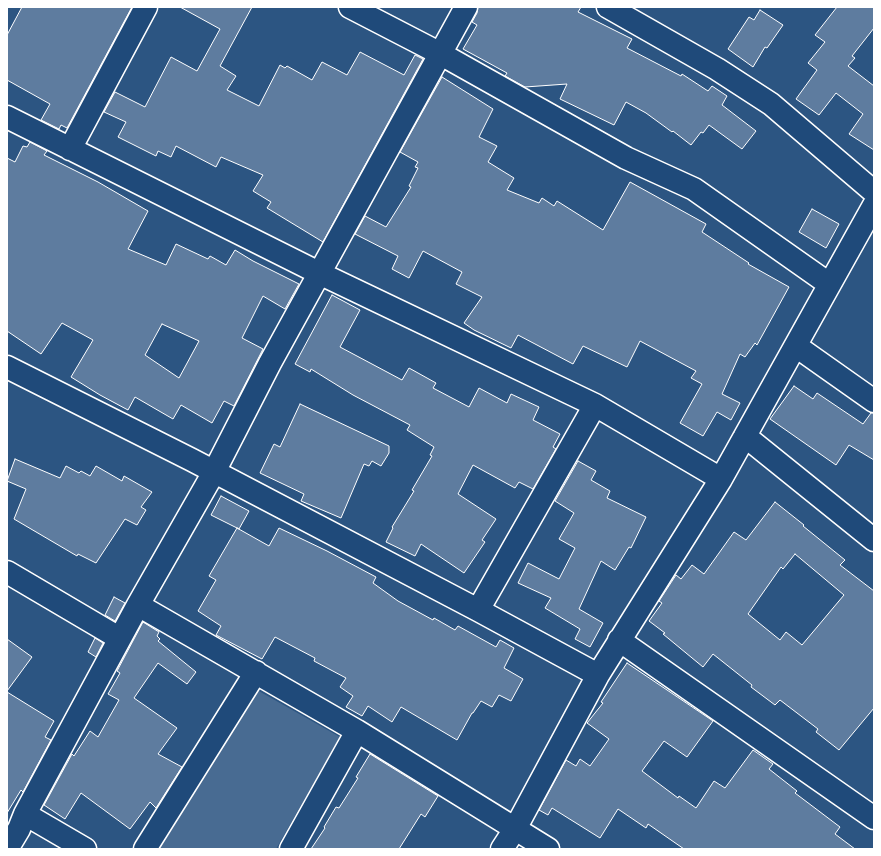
<!DOCTYPE html>
<html>
<head>
<meta charset="utf-8">
<style>
	body { margin:0 }
	#map { position:relative; width:881px; height:856px; overflow:hidden; background:#2c5582; font-family:Delius,sans-serif }
	canvas { display:block }
	.frame { position:absolute; inset:0; border:8px solid #fff; pointer-events:none }
</style>
</head>
<body>
<div id="map">
<canvas width="881" height="856"></canvas>
<div class="frame"></div>
</div>
<script>
const context = document.querySelector('canvas').getContext('2d');
context.lineJoin = 'round';
function fill(path, color) { context.fillStyle = color; context.fill(path, 'evenodd'); }
const shape = rows => new Path2D(rows.map(r => 'M' + r).join(''));
function stroke(path, color, width, dash) { context.strokeStyle = color; context.lineWidth = width; context.lineCap = dash ? 'butt' : 'round'; context.setLineDash(dash || []); context.stroke(path); }
const green = shape([
	[257,690,340,737,276,849,159,849]
]);
const building = shape([
	[22,7,132,7,67,128,61,125,59,129,41,120,50,104,7,80,7,35,22,7],
	[180,7,252,7,220,66,236,76,227,90,259,106,280,65,285,68,287,66,312,80,322,62,347,75,360,52,404,75,415,55,423,59,323,242,267,208,271,202,253,191,263,175,221,157,216,167,176,146,171,157,158,151,156,156,118,137,126,122,104,112,115,92,145,107,171,57,197,71,220,29,180,7],
	[478,7,581,7,578,12,632,39,627,48,681,76,682,74,708,91,712,86,727,96,722,105,756,131,742,149,709,125,703,133,701,132,691,145,673,131,672,132,646,113,626,102,614,125,560,99,567,84,525,87,505,76,507,73,463,49,477,25,472,22,477,13,478,7],
	[837,7,874,7,874,28,852,56,855,58,848,66,874,86,874,150,849,134,863,114,836,93,819,115,796,99,817,70,808,63,825,42,815,35,837,7],
	[760,10,783,25,767,48,765,47,753,67,728,49,749,17,754,20,760,10],
	[442,77,493,109,479,137,497,146,488,162,514,178,507,190,539,203,542,198,554,206,557,201,603,230,630,182,706,224,702,232,749,263,748,264,789,287,757,345,755,343,745,357,740,354,722,394,740,403,731,420,717,412,703,436,680,423,702,384,691,378,696,371,640,341,627,367,583,346,573,364,518,335,511,348,474,330,464,323,482,297,456,284,462,272,423,251,409,278,392,269,398,256,355,234,365,216,386,227,411,187,409,186,418,168,415,167,418,162,400,152,442,77],
	[30,142,47,151,44,155,98,182,148,211,128,249,166,265,176,244,208,259,210,256,226,265,235,250,253,261,299,284,285,309,263,296,242,338,263,349,234,406,224,401,212,423,181,405,173,419,135,397,128,410,100,395,71,377,93,340,62,323,41,354,7,331,7,158,15,162,23,146,27,147,30,142],
	[162,324,199,341,179,378,145,355,162,324],
	[812,209,839,224,826,248,799,232,812,209],
	[332,295,360,310,340,347,402,380,409,368,436,383,433,388,469,407,479,388,507,403,511,394,539,407,533,420,560,434,553,447,556,449,533,489,519,482,515,488,473,465,458,494,496,519,482,540,485,542,464,573,421,544,415,556,386,542,393,528,392,527,414,491,412,490,432,456,430,455,434,447,407,430,410,425,353,395,311,369,310,372,295,364,332,295],
	[794,386,813,399,817,393,863,424,871,413,874,413,874,460,849,445,836,465,770,419,794,386],
	[300,404,389,446,389,453,381,466,372,461,369,466,364,464,341,518,301,501,304,494,260,473,274,444,280,447,300,404],
	[15,459,60,478,66,466,79,473,81,471,90,476,96,466,122,481,124,476,152,492,141,507,146,510,137,525,125,519,96,563,78,554,77,556,14,519,26,489,7,481,15,459],
	[578,461,596,471,591,480,610,491,607,498,646,517,631,548,629,547,615,570,601,561,579,609,603,623,590,647,575,639,580,629,545,608,551,598,518,583,528,563,559,579,575,548,559,539,574,513,555,501,578,461],
	[221,496,249,511,239,529,211,515,221,496],
	[775,502,804,525,803,526,845,560,840,565,874,591,874,708,839,750,816,732,818,729,780,700,775,705,751,687,752,685,713,654,703,667,663,634,665,633,649,621,662,603,659,601,676,575,681,579,692,565,704,574,734,532,746,540,775,502],
	[795,554,844,595,802,645,786,632,780,640,748,614,781,567,783,569,795,554],
	[237,528,269,546,279,528,327,551,376,577,373,583,398,601,433,620,434,618,455,630,458,626,496,647,500,640,514,648,504,668,523,679,511,701,499,695,492,707,481,701,473,713,472,713,457,740,401,707,392,722,368,706,362,716,346,707,353,696,340,687,346,678,314,661,315,658,275,637,262,659,216,635,221,626,198,611,216,580,209,576,237,528],
	[114,597,125,603,115,621,105,615,114,597],
	[143,622,159,632,157,636,160,639,158,641,196,672,187,684,158,663,134,698,177,728,158,754,182,767,156,808,150,802,130,829,81,793,65,819,44,805,72,754,74,756,90,731,98,737,119,700,108,694,120,673,117,671,143,622],
	[95,638,103,643,96,657,88,652,95,638],
	[7,639,32,657,7,691,7,639],
	[627,663,713,721,687,757,664,741,642,771,678,798,679,796,696,808,714,781,725,788,753,750,773,764,769,769,797,791,795,793,840,827,835,834,855,849,684,849,648,824,646,828,618,809,600,838,552,808,548,815,539,810,566,760,576,766,580,759,590,766,609,739,587,723,603,703,601,702,627,663],
	[7,692,54,721,45,737,51,740,23,792,21,790,7,813,7,692],
	[370,754,438,796,425,817,421,814,399,849,311,849,325,828,324,827,336,807,339,808,358,778,356,777,370,754]
]);
const minor = shape([
	[350,7,441,54,626,158,694,189,829,284],
	[608,7,717,69,771,104,874,192],
	[7,117,319,273,595,405,721,479],
	[70,149,146,7],
	[796,346,874,401],
	[7,367,192,460,478,610,598,675],
	[745,436,874,540],
	[7,572,119,638],
	[138,605,357,731,548,849],
	[478,610,595,405],
	[619,640,874,818],
	[25,814,85,849],
	[7,849,19,829,25,814,138,605,214,472,270,363,466,7],
	[145,849,256,672],
	[291,849,357,731],
	[502,849,515,829,598,675,721,479,874,205]
]);
fill(green, '#486b92');
fill(building, '#5e7c9f');
stroke(building, '#fff', 1);
stroke(minor, '#fff', 25);
stroke(minor, '#1f4a7a', 22);
</script>
</body>
</html>
